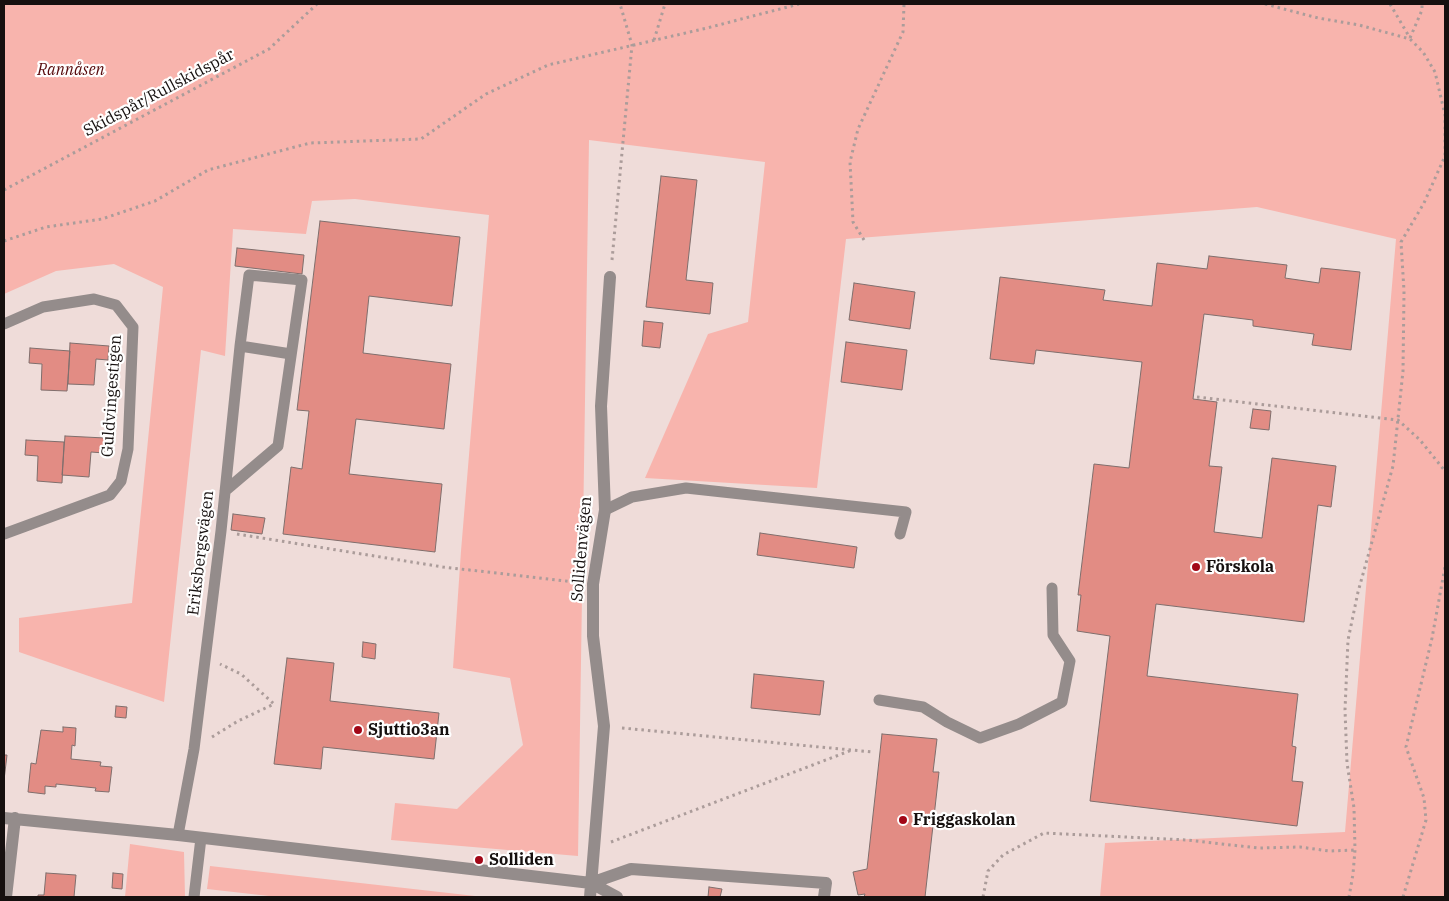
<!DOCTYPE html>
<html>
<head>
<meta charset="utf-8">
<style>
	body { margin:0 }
	#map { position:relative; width:1449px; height:901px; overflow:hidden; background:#efdcd9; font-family:"IBM Plex Serif",serif }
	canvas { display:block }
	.frame { position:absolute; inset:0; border:5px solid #16100f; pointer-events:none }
</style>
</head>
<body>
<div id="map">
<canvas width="1449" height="901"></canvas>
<div class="frame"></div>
</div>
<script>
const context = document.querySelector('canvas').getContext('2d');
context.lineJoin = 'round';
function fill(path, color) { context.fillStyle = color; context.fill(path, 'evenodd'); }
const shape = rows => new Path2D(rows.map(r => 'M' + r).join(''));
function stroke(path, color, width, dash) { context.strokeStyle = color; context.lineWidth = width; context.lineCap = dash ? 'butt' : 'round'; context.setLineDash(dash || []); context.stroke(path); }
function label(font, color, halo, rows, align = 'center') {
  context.font = font + ' "IBM Plex Serif",serif'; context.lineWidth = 4.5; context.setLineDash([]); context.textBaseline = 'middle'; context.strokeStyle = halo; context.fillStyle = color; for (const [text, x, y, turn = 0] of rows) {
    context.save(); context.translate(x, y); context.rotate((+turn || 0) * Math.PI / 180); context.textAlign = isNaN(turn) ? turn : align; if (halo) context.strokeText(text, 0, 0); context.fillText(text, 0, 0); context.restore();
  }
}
const green = shape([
	[4,4,1445,4,1445,897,1100,897,1105,843,1345,832,1396,239,1257,207,846,239,817,488,645,478,708,334,748,322,765,162,589,140,578,856,391,840,395,803,457,809,523,745,510,678,453,668,461,551,489,215,355,199,312,201,306,234,233,229,225,356,201,350,164,702,19,652,19,618,132,603,163,287,114,264,56,271,4,294],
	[130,844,184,852,185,897,125,897],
	[210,866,484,897,278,897,207,889]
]);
const building = shape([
	[661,176,697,180,686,280,713,283,710,314,646,307,661,176],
	[320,221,460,237,452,306,369,296,363,353,451,364,444,429,356,419,349,474,442,484,435,552,283,534,291,467,302,469,309,411,297,410,320,221],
	[237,248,304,255,302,274,235,266,237,248],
	[1209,256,1287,265,1285,278,1319,283,1321,268,1360,272,1351,350,1312,345,1314,334,1253,326,1253,320,1204,314,1193,399,1217,402,1209,466,1222,467,1214,532,1262,538,1272,458,1336,466,1331,507,1318,505,1304,622,1156,604,1147,676,1298,694,1292,746,1296,747,1292,781,1303,782,1297,826,1090,801,1110,636,1077,631,1081,595,1078,595,1085,538,1094,464,1129,468,1142,362,1036,350,1034,364,990,359,1000,277,1105,290,1103,300,1152,306,1157,263,1207,269,1209,256],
	[854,283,915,292,910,329,849,320,854,283],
	[644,321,663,323,660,348,642,346,644,321],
	[846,342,907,350,902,390,841,382,846,342],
	[70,343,109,346,108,360,96,359,94,385,68,384,70,343],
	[30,348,70,351,67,391,41,390,42,364,29,363,30,348],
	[1253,409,1271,411,1269,430,1250,428,1253,409],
	[65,436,105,438,104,453,91,452,89,477,62,475,65,436],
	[26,440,64,442,62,483,37,481,38,456,25,455,26,440],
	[233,514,265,518,262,534,231,530,233,514],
	[760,533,857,547,854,568,757,555,760,533],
	[363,642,376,644,375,659,362,657,363,642],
	[287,658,334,663,330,701,439,713,434,759,323,747,321,769,274,764,287,658],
	[754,674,824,681,820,715,751,708,754,674],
	[116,706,127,707,126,718,115,717,116,706],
	[63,727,76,728,75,746,72,745,71,759,101,762,100,766,112,767,109,792,95,791,96,788,56,784,56,787,45,786,45,794,28,792,31,763,36,764,41,730,63,732,63,727],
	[882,734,937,739,933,772,939,772,925,897,864,897,865,894,858,895,853,872,867,869,882,734],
	[4,755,7,755,4,780,4,755],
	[46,873,76,875,74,897,77,897,38,897,38,895,44,895,46,873],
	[113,873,123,874,122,889,112,888,113,873],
	[709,887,722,889,720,897,708,897,709,887]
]);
const path = shape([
	[1265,4,1318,18,1359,25,1410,39,1423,52,1435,72,1445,115,1445,156,1424,203,1401,242,1404,291,1403,371,1393,466,1358,592,1348,640,1345,710,1347,763,1354,808,1355,850,1353,874,1349,897],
	[1390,4,1410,38],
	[1410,38,1422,10,1422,4],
	[654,40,665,4],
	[4,190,269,49,317,4],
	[864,240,853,222,850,162,858,129,903,32,904,4],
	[4,241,46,227,102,219,155,201,208,170,310,143,421,139,486,94,548,65,707,28,799,4],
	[612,260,632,45,620,4],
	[1197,397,1398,420,1420,440,1445,471],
	[237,534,443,567,575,582],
	[622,728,872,752],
	[212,737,238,721,274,704,241,674,220,664],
	[611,842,852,750],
	[983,897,988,871,1003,855,1044,833,1187,840,1258,848,1300,847,1329,851,1355,850],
	[1403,897,1426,820,1424,798,1406,747,1432,638,1445,567]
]);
const lane = shape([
	[4,324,43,307,94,299,116,305,133,327,128,449,121,481,110,495,4,534],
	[240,346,291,354],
	[605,510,632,497,686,488,906,512,900,534],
	[879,700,923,707,947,722,980,738,1019,724,1062,702,1070,661,1053,635,1052,588],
	[178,835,194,749,221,531,240,346,249,275,302,280,278,446,225,491],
	[194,897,201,838]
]);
const street = shape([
	[4,818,178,835,591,883,617,897],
	[591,883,631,869,826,883,824,897],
	[6,897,15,818],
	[590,897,604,726,593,636,593,584,605,510,601,406,610,277]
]);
const markers = [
	[1196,567,5,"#a20717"],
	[358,730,5,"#a20717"],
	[903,820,5,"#a20717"],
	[479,860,5,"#a20717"]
];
const parkNames = [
	["Rannåsen",71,70]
];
const streetNames = [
	["Skidspår/Rullskidspår",159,93,-28],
	["Guldvingestigen",112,396,-86],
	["Sollidenvägen",582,549,-85],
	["Eriksbergsvägen",201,553,-83]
];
const poiNames = [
	["Förskola",1206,567],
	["Sjuttio3an",368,730],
	["Friggaskolan",913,820],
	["Solliden",489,860]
];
fill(green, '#f8b4ad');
fill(building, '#e28c84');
stroke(building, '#7f6e6c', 1);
stroke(path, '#ab9c9a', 3, [2.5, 4]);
stroke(lane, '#948c8b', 11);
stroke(street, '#948c8b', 12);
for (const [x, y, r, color] of markers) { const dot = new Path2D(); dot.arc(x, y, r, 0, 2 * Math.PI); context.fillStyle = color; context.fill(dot); stroke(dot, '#fff', 2); }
label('italic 16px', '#580b0d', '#fff', parkNames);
label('16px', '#16100f', '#fff', streetNames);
label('bold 16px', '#16100f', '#fff', poiNames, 'left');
</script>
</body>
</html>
